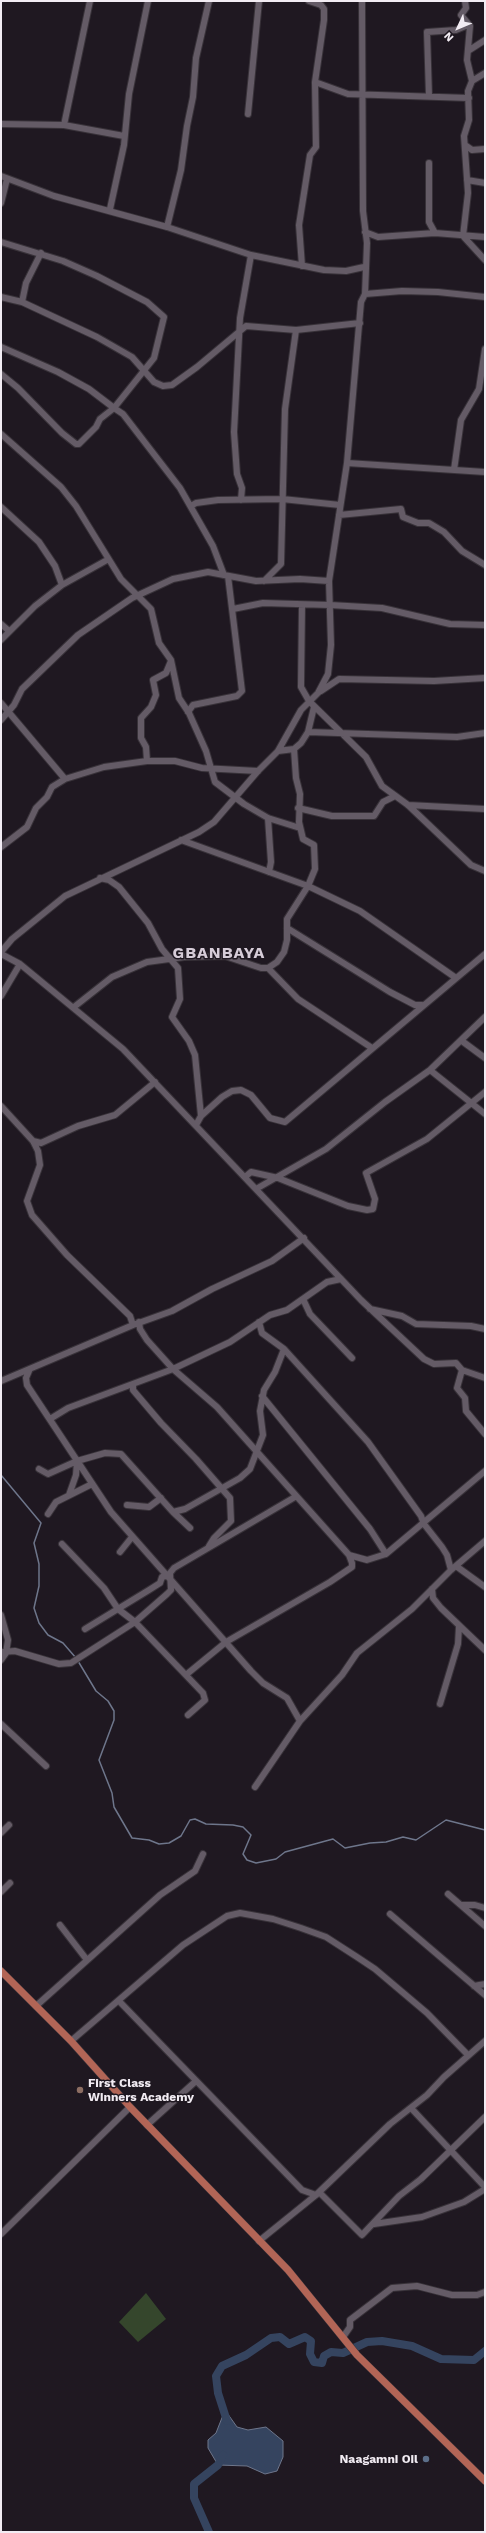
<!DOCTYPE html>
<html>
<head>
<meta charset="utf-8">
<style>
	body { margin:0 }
	#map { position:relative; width:486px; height:2533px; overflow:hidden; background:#1f1821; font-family:"Work Sans",sans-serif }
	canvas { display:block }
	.frame { position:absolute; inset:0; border:2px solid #f2ecf3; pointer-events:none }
	.north { position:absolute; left:438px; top:8px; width:40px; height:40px; -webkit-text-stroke:3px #1f1821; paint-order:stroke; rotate:226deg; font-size:11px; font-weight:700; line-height:16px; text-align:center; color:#f2ecf3 }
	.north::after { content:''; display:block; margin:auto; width:14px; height:18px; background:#f2ecf3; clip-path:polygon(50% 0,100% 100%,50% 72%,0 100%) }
</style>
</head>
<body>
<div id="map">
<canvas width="486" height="2533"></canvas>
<div class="frame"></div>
<div class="north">N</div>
</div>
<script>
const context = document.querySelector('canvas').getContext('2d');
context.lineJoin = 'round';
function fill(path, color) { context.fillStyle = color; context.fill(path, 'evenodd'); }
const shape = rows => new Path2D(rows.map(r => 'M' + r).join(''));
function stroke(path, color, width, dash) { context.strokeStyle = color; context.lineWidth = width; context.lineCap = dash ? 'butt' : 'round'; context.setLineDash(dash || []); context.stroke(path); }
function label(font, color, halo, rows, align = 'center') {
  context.font = font + ' "Work Sans",sans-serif'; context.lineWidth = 3; context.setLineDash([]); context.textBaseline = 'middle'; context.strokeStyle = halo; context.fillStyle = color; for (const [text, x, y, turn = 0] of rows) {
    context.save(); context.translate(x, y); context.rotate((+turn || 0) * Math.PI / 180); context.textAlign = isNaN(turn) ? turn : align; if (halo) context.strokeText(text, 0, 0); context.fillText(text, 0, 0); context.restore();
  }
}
const green = shape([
	[146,2293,166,2319,138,2342,119,2322]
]);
const water = shape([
	[225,2410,237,2427,248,2430,266,2427,283,2441,283,2457,277,2471,265,2474,247,2466,218,2465,208,2448,208,2440,216,2433,225,2410]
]);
const stream = shape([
	[1,1475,41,1523,34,1543,39,1564,39,1586,34,1608,39,1623,48,1635,63,1643,76,1658],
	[78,1661,96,1691,108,1701,114,1711,114,1720,99,1760,112,1793,114,1807,132,1838,149,1840,159,1844,169,1843,181,1836,190,1820,195,1819,206,1824,233,1825,243,1827,251,1835,243,1854,247,1860,256,1863,276,1859,285,1852,333,1839,345,1848,370,1843,386,1842,403,1837,416,1840,446,1820,485,1830]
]);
const river = shape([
	[227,2421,218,2393,216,2376,222,2366,246,2355,271,2338,280,2337,289,2344,305,2337,311,2341,310,2354,314,2362,322,2363,324,2356,331,2352,343,2353,367,2342,382,2341,412,2346,441,2359,474,2360,485,2351],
	[209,2532,194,2498,194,2484,218,2465,223,2455]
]);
const minor = shape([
	[465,1,466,8,461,15,470,26,467,60,472,81],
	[468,51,485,40],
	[485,73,472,81,468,91,469,120,464,136,468,193,463,236,485,260],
	[315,82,348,94,469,98],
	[429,96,427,32,456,30,468,25],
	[248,114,259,1],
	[1,124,64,125,124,136],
	[64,125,90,1],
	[465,145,472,150,485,149],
	[429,163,429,222,435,233],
	[1,176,54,196,167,227,251,255,324,270,346,271,364,267],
	[467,180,485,183],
	[1,203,7,179],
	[110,209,124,145,129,94,148,1],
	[167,227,181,170,187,126,193,97,196,58,209,1],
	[365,232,378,237,435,233,485,237],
	[1,242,63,261,97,276,147,302,164,317,154,358,114,408,89,389,58,372,1,347],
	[302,266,299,225,310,155,316,147,315,82,324,20,324,9,321,5,309,1],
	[365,294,402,291,438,292,485,297],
	[1,297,22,302,97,337,132,357,154,382,163,386,172,385,197,367,246,326,296,330,360,323],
	[22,302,26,283,41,253],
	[1,374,18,388,62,433,76,444,79,444,96,427,100,419,114,408,123,414,180,488,213,546,224,575],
	[1,434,61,487,76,506,121,579,151,609,159,643,171,660,179,698,189,713,206,751,215,782,244,804,268,818,300,828],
	[347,463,485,472],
	[454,470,461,420,479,389,485,349],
	[241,500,242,488,237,474,234,432,240,318,251,255],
	[191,506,196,503,218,500,282,499,340,505],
	[1,507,39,542,55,566,62,585],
	[339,515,401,509,403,517,418,523,429,523,444,532,462,551,485,565],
	[264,581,281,564,285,409,296,330],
	[302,605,301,687,309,701,366,757,382,786,408,805,471,865,485,871],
	[233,609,263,603,330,605,382,608,450,624,485,625],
	[1,624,9,631],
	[1,640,35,606,62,585,107,560],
	[321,691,339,679,434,681,485,678],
	[1,703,65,779,104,767,147,761,175,761,202,768,258,771],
	[188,712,193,705,237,696,242,691,228,576],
	[1,720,14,705,22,689,78,635,132,598,173,579,208,572,256,581,300,579,329,581],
	[308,732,457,737,485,733],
	[278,751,294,749,301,743,308,732,314,707],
	[147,761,146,747,141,738,141,718,151,707,156,695,153,680,166,673,171,661],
	[408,805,485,809],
	[298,808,332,816,374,816,383,802,395,796],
	[268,818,271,862,269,872],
	[181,840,308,886,360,911,456,978],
	[1,847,27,827,36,808,47,797,52,787,65,779],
	[100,878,109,880,119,887,148,923,162,949,178,968,180,999,172,1017,189,1041,195,1055,201,1116],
	[287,928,390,992,415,1005,422,1005],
	[1,952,12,939,65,896,199,832,214,822,258,771,278,751,301,710,318,693,328,674,331,645,329,581,347,463,361,302,365,294,367,243,363,211,362,1],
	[1,954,20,964,123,1049,361,1300,424,1359,434,1364,456,1363,462,1370,485,1378],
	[268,968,298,999,372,1048],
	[1,996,20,964],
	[74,1007,112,977,147,962,184,957,225,956,261,968,268,968,277,962,284,952,287,940,287,919,308,886,315,869,314,845,303,839,299,822,300,794,296,778,294,749],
	[462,1041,485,1058],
	[430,1070,485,1114],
	[1,1106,33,1141,38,1151,40,1165,27,1201,32,1215,67,1255,130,1316,133,1325],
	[196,1125,201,1116,222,1097,232,1091,241,1090,251,1095,270,1118,285,1122,485,954],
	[33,1141,41,1143,78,1126,115,1115,155,1082],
	[245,1177,251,1172,278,1178,348,1206,367,1210,373,1209,375,1199,366,1173,427,1139,485,1092],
	[256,1189,326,1149,385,1102,430,1070,485,1017],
	[303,1299,310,1314,352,1358],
	[370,1309,402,1316,416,1324,471,1326,485,1329],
	[139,1322,140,1329,147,1340,173,1369,217,1407,349,1555,352,1563,352,1567,330,1582,226,1642,187,1674],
	[259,1322,262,1333,284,1349,368,1442,421,1516,424,1524,442,1547,447,1555,451,1570],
	[462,1370,457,1388,465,1398,466,1411,485,1434],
	[29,1371,26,1378,27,1385,111,1512,251,1671,263,1683,287,1698,300,1721],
	[1,1381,133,1325,172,1311,212,1289,272,1261,304,1238],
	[133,1384,133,1390,161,1423,196,1459,230,1498,231,1521,214,1538,209,1546],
	[262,1396,370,1529,386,1554],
	[50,1419,68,1408,173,1369,230,1342,270,1315,287,1310,327,1282,341,1279],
	[39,1469,48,1474,77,1461,105,1453,121,1454,173,1512,185,1509,240,1478,250,1469,263,1435,260,1411,264,1390,275,1372,284,1349],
	[69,1495,76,1475,77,1461],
	[127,1505,149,1507,161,1498],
	[173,1512,190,1528],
	[48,1514,56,1502,92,1484],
	[62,1544,104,1588,118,1609,135,1622,203,1693,205,1700,188,1715],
	[120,1552,132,1537],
	[349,1555,367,1560,386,1554,485,1471],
	[456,1566,485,1587],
	[432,1589,433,1598,441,1608,485,1650],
	[1,1615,8,1640,6,1653,1,1660],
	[85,1629,149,1590,160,1583,162,1577,166,1576],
	[1,1652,15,1651,59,1664,71,1663,135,1622,167,1594,171,1590,170,1573,174,1568,295,1497],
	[440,1704,458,1644,459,1626],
	[1,1724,46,1766],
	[255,1787,300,1721,342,1675,357,1653,412,1609,451,1570,485,1541],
	[1,1833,9,1825],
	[1,1892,10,1883],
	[448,1894,485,1926],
	[461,1905,475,1905,485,1908],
	[390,1914,485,1995],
	[60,1925,87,1960],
	[474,1986,485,1984],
	[119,2001,302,2190,316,2195],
	[36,2006,160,1895,195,1871,203,1854],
	[71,2041,183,1945,227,1916,240,1913,273,1919,301,1928,326,1937,357,1957,375,1969,427,2013,468,2055],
	[411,2108,485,2187],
	[147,2125,196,2081],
	[319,2192,362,2235,399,2196,421,2179,485,2117],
	[374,2224,422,2217,464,2202,485,2189],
	[1,2234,130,2107],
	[259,2241,316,2195,390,2124,427,2095,444,2077,485,2041],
	[343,2337,350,2327,350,2320,392,2288,417,2286,452,2295,477,2295,485,2292]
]);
const major = shape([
	[1,1971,71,2041,130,2107,288,2270,357,2355,485,2481]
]);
const markers = [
	[80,2090,4,"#8d6e63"],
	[426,2459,4,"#5c6f8a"]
];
const poiNames = [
	["First Class",88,2083],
	["Winners Academy",88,2097],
	["Naagamni Oil",418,2459,"right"]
];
const districtNames = [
	["GBANBAYA",219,953]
];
fill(green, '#35462c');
fill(water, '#35445f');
stroke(water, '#6e768b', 1);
stroke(stream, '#6e768b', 1.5);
stroke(river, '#35445f', 8);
stroke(minor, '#383239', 8);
stroke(major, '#383239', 8);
stroke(minor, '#645b66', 6);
stroke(major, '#b26556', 7);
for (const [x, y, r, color] of markers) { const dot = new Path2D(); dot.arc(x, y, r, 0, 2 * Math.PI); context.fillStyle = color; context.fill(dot); stroke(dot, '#1f1821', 1.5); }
label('bold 12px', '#f2ecf3', '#1f1821', poiNames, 'left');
context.letterSpacing = '1px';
label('bold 16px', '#d6ccd8', '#1f1821', districtNames);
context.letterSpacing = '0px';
</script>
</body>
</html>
